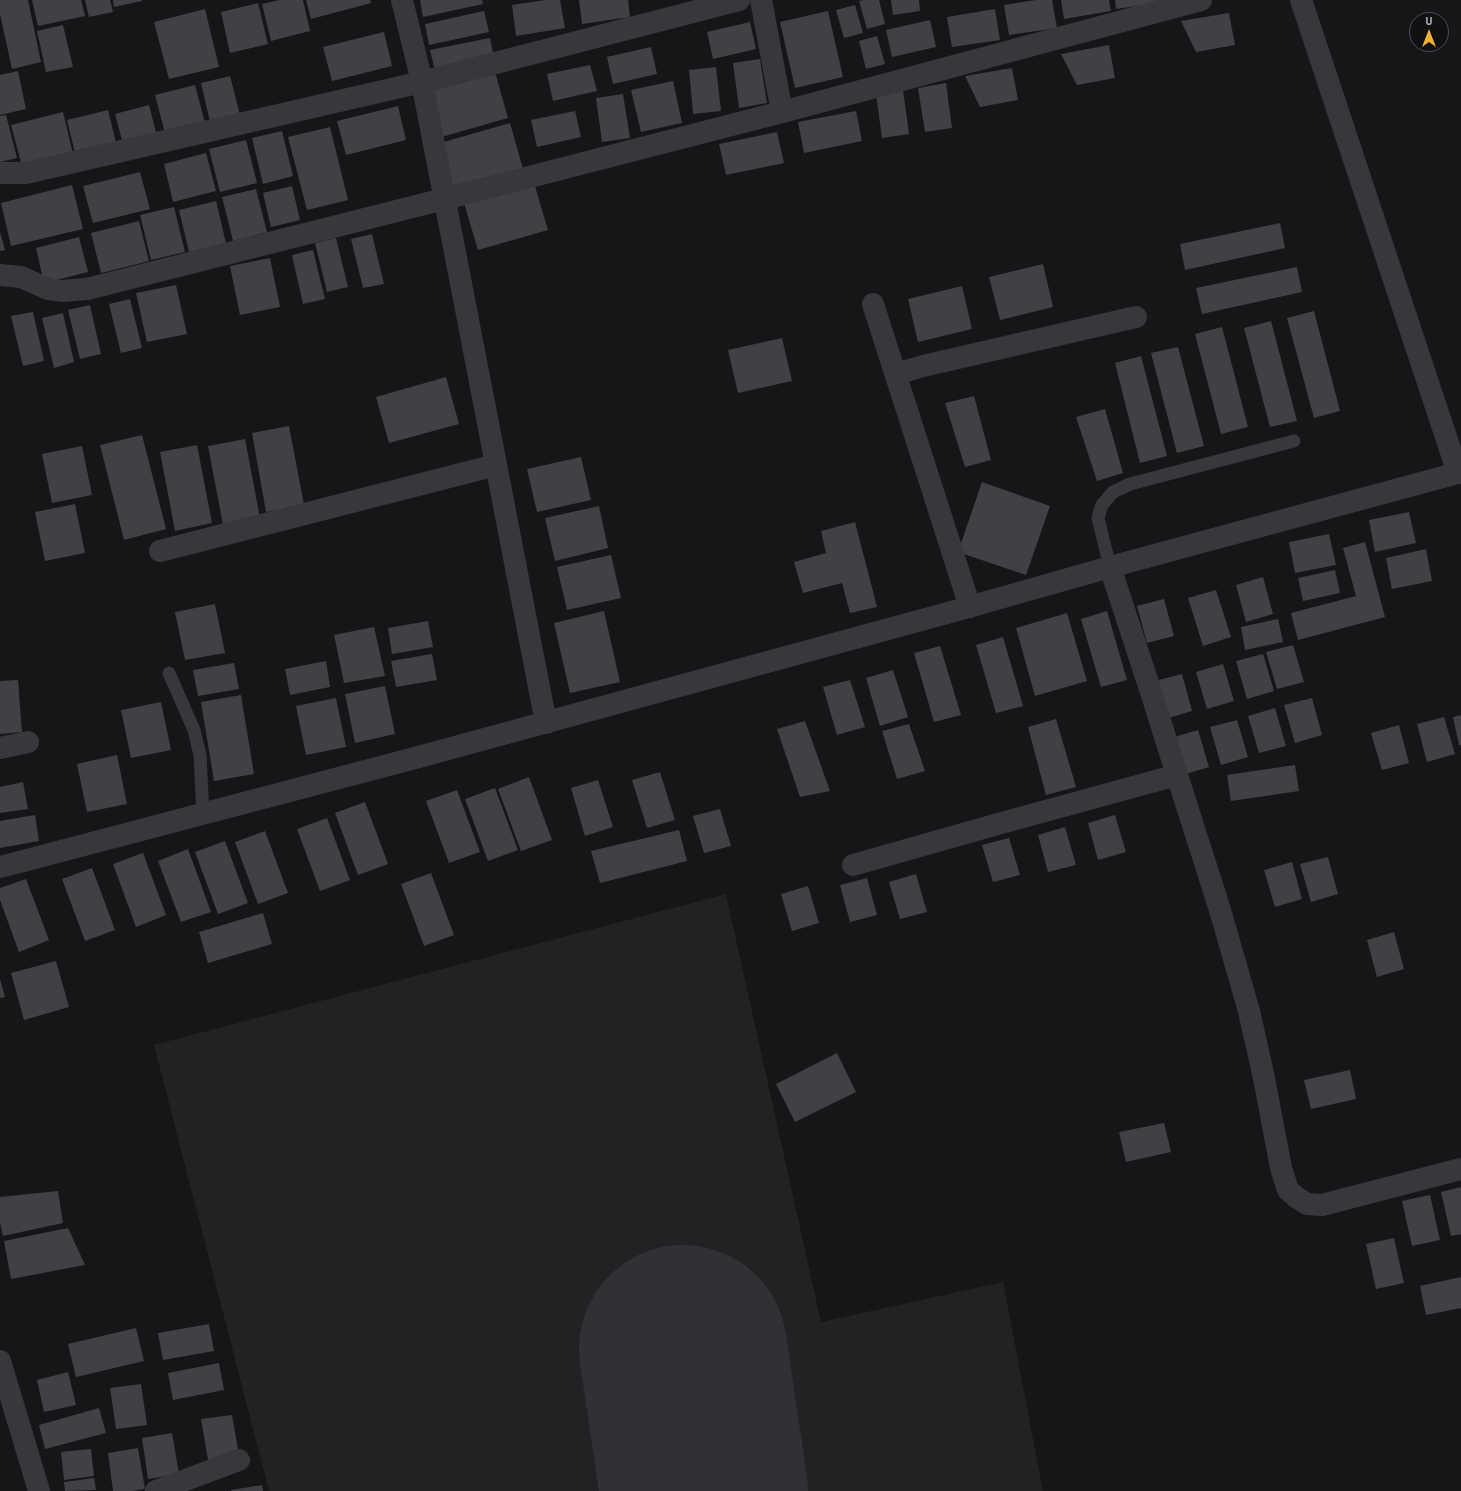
<!DOCTYPE html>
<html>
<head>
<meta charset="utf-8">
<style>
	body { margin:0 }
	#map { position:relative; width:1461px; height:1491px; overflow:hidden; background:#161618; font-family:Barlow,sans-serif }
	canvas { display:block }
	.north { position:absolute; left:1409px; top:12px; width:40px; height:40px; box-sizing:border-box; background:#111113; border:1px solid #4d4f55; border-radius:50%; rotate:0deg; font-size:11px; font-weight:700; line-height:16px; text-align:center; color:#a8adb8 }
	.north::after { content:''; display:block; margin:auto; width:14px; height:18px; background:#f2b134; clip-path:polygon(50% 0,100% 100%,50% 72%,0 100%) }
</style>
</head>
<body>
<div id="map">
<canvas width="1461" height="1491"></canvas>
<div class="north">U</div>
</div>
<script>
const context = document.querySelector('canvas').getContext('2d');
context.lineJoin = 'round';
function fill(path, color) { context.fillStyle = color; context.fill(path, 'evenodd'); }
const shape = rows => new Path2D(rows.map(r => 'M' + r).join(''));
function stroke(path, color, width, dash) { context.strokeStyle = color; context.lineWidth = width; context.lineCap = dash ? 'butt' : 'round'; context.setLineDash(dash || []); context.stroke(path); }
const built = shape([
	[726,894,821,1322,1003,1282,1043,1491,269,1491,154,1045]
]);
const runway = shape([
	[683,1349,704,1491]
]);
const building = shape([
	[0,0,28,0,41,62,12,69,0,14],
	[32,0,81,0,85,16,38,26],
	[85,0,110,0,113,12,89,17],
	[113,0,142,0,142,1,114,7],
	[280,0,303,0,310,31,271,41,262,4],
	[306,0,370,0,371,3,311,19],
	[420,0,482,0,483,4,423,17],
	[545,0,560,0,565,28,516,36,512,5],
	[579,0,628,0,630,17,582,24],
	[864,0,879,0,885,24,867,29,859,1],
	[891,0,919,0,920,11,893,15],
	[1036,0,1052,0,1057,28,1009,35,1004,5],
	[1061,0,1109,0,1111,11,1064,19],
	[1115,0,1163,0,1164,2,1116,9],
	[258,3,268,44,230,53,221,12],
	[855,5,863,33,844,38,836,10],
	[205,9,219,67,169,79,154,22],
	[995,9,1000,40,952,47,947,17],
	[484,11,489,32,429,45,425,24],
	[828,11,843,77,795,88,780,22],
	[1229,13,1235,45,1196,52,1181,21],
	[930,20,936,47,892,57,886,30],
	[750,22,756,49,713,59,707,32],
	[63,25,73,67,46,72,37,31],
	[384,32,392,66,332,81,323,47],
	[877,36,885,64,866,69,859,41],
	[490,38,494,58,435,71,430,50],
	[1109,45,1115,78,1077,85,1061,54],
	[651,47,657,74,613,84,607,57],
	[760,59,767,103,739,108,733,63],
	[590,65,597,91,553,101,547,74],
	[716,67,721,111,693,114,689,70],
	[1012,68,1018,100,980,107,965,76],
	[18,71,26,109,0,115,0,75],
	[495,72,508,118,438,138,425,92],
	[230,76,240,115,210,122,201,83],
	[673,81,682,123,641,132,631,90],
	[946,83,952,128,925,132,918,88],
	[195,85,205,123,165,133,155,95],
	[903,90,909,134,882,138,876,94],
	[623,94,630,138,602,142,596,98],
	[149,105,158,140,124,148,115,114],
	[398,106,406,140,346,155,337,121],
	[108,110,116,143,75,153,67,120],
	[575,111,581,137,537,147,531,120],
	[856,111,862,141,804,153,798,122],
	[63,112,74,158,23,170,11,125],
	[6,115,17,158,0,162,0,116],
	[510,123,523,169,453,189,440,143],
	[330,127,348,200,307,210,288,137],
	[282,131,293,176,263,184,252,138],
	[777,132,784,163,726,175,719,144],
	[246,140,257,183,220,192,209,149],
	[206,153,216,191,173,202,164,164],
	[140,172,150,209,93,223,83,186],
	[534,183,548,230,478,250,464,203],
	[72,185,83,229,11,246,1,203],
	[292,186,300,220,271,227,263,193],
	[256,189,267,232,233,241,222,197],
	[216,201,226,243,189,252,179,210],
	[174,207,185,252,151,260,140,215],
	[139,221,149,261,101,273,91,233],
	[1280,223,1285,248,1185,270,1180,244],
	[0,232,5,250,0,251],
	[372,234,384,284,363,288,351,239],
	[79,237,88,272,44,283,36,248],
	[336,238,348,287,327,292,315,243],
	[313,250,325,299,303,304,292,255],
	[270,258,280,307,240,315,230,266],
	[1043,264,1053,307,1000,320,989,277],
	[1297,267,1302,292,1202,314,1196,288],
	[176,285,187,334,147,342,136,293],
	[962,286,972,329,918,342,908,299],
	[130,299,142,348,121,353,109,304],
	[90,305,101,354,80,359,68,310],
	[1314,311,1340,411,1314,418,1287,318],
	[33,312,44,361,23,366,11,316],
	[63,313,74,362,54,368,42,318],
	[1271,321,1297,421,1270,427,1244,328],
	[1222,327,1248,427,1221,434,1195,334],
	[782,338,792,381,738,393,728,350],
	[1178,347,1204,446,1177,453,1151,353],
	[1141,356,1167,456,1140,463,1115,363],
	[446,377,459,424,389,443,376,397],
	[974,396,991,460,965,467,945,403],
	[1105,409,1123,473,1097,481,1076,417],
	[289,426,304,505,266,512,252,433],
	[142,435,166,529,124,540,100,445],
	[245,439,260,518,223,525,208,446],
	[197,445,212,523,175,531,160,452],
	[82,446,92,495,52,503,42,454],
	[581,457,591,500,537,512,527,469],
	[982,482,1050,506,1026,575,958,552],
	[75,504,85,553,45,561,35,512],
	[599,506,608,548,555,561,545,518],
	[1409,512,1416,543,1375,552,1369,520],
	[855,522,877,607,850,613,842,583,803,593,794,562,826,553,821,531],
	[1329,534,1336,565,1295,573,1289,542],
	[1365,542,1385,617,1298,640,1291,613,1356,596,1343,548],
	[1426,549,1432,581,1392,589,1386,558],
	[611,555,621,598,567,610,557,567],
	[1335,570,1340,593,1303,601,1298,578],
	[1263,577,1273,614,1246,622,1236,585],
	[1216,590,1231,637,1203,646,1188,598],
	[1164,599,1174,636,1147,643,1137,606],
	[215,604,225,653,185,660,175,612],
	[604,611,620,682,570,693,554,623],
	[1107,611,1127,680,1101,687,1081,619],
	[1067,613,1087,681,1035,696,1016,628],
	[1278,619,1283,642,1245,650,1241,627],
	[428,621,433,647,392,654,388,628],
	[374,627,385,676,344,683,334,635],
	[1003,637,1023,706,996,713,976,645],
	[1293,645,1304,682,1277,689,1266,652],
	[940,646,961,715,934,722,914,653],
	[432,654,437,680,396,687,391,661],
	[1263,654,1274,691,1247,699,1236,661],
	[326,661,330,687,290,695,285,669],
	[234,663,239,689,198,696,193,670],
	[1223,664,1234,701,1207,709,1196,672],
	[893,670,908,717,880,726,866,678],
	[1182,674,1192,711,1165,719,1155,681],
	[18,680,22,732,0,734,0,681],
	[850,680,865,727,837,735,823,687],
	[385,686,395,734,355,743,345,694],
	[241,695,254,774,214,781,201,702],
	[336,698,346,747,306,755,296,706],
	[1312,698,1322,735,1295,743,1284,705],
	[161,702,171,750,131,758,121,710],
	[1275,708,1286,746,1259,753,1248,716],
	[1461,715,1461,745,1459,745,1453,717],
	[1444,717,1455,754,1427,762,1417,724],
	[1056,719,1076,787,1046,795,1028,727],
	[1237,720,1248,757,1221,765,1210,727],
	[805,721,830,791,800,797,777,729],
	[909,724,925,771,897,779,882,731],
	[1399,725,1409,763,1382,770,1371,733],
	[1198,730,1209,767,1182,775,1171,738],
	[117,755,127,804,87,812,77,764],
	[1295,765,1299,791,1231,801,1227,775],
	[660,772,675,820,647,828,632,780],
	[529,777,552,840,521,851,498,789],
	[598,780,613,827,585,836,571,788],
	[23,782,28,809,0,813,0,787],
	[495,788,518,850,488,861,465,799],
	[457,790,480,852,449,863,426,801],
	[365,802,388,864,358,875,335,813],
	[720,809,731,846,704,853,693,816],
	[35,815,39,841,0,848,0,821],
	[1115,815,1126,852,1098,860,1088,823],
	[327,818,350,880,320,891,297,829],
	[1065,827,1076,865,1048,872,1038,835],
	[679,830,687,861,600,883,591,851],
	[265,831,288,893,258,904,235,842],
	[1009,838,1020,875,993,882,982,845],
	[225,841,248,903,218,914,195,852],
	[188,849,211,912,181,922,158,861],
	[143,853,166,915,136,927,113,864],
	[1328,857,1338,894,1311,902,1300,864],
	[1292,862,1302,899,1275,907,1264,870],
	[92,868,115,930,85,941,62,879],
	[431,873,454,935,424,946,401,884],
	[916,874,927,912,900,919,889,882],
	[867,878,877,915,850,922,840,885],
	[26,879,49,940,19,952,0,900,0,888],
	[808,886,819,923,792,931,781,894],
	[263,913,272,944,208,963,199,932],
	[1394,932,1404,969,1377,977,1367,940],
	[56,961,69,1007,24,1020,11,973],
	[0,979,5,997,0,998],
	[837,1053,856,1092,795,1122,776,1084],
	[1350,1070,1356,1099,1311,1109,1304,1080],
	[1164,1123,1171,1152,1126,1162,1119,1132],
	[1461,1187,1461,1234,1451,1236,1441,1192],
	[58,1191,63,1223,3,1236,0,1223,0,1197],
	[1430,1195,1440,1240,1412,1246,1402,1201],
	[68,1228,85,1265,11,1279,4,1241],
	[1394,1238,1404,1283,1376,1289,1366,1244],
	[1461,1277,1461,1308,1426,1315,1420,1286],
	[209,1324,214,1351,163,1360,158,1333],
	[136,1328,144,1361,76,1377,68,1344],
	[219,1363,224,1390,173,1400,168,1373],
	[68,1372,76,1405,44,1412,37,1380],
	[141,1384,147,1425,116,1429,110,1388],
	[99,1408,106,1433,45,1449,39,1425],
	[232,1415,239,1455,208,1460,201,1419],
	[172,1433,179,1474,148,1479,142,1438],
	[138,1448,145,1489,132,1491,113,1491,108,1453],
	[91,1449,94,1476,64,1480,61,1452],
	[94,1478,96,1490,65,1491,64,1482],
	[262,1485,263,1491,231,1491,231,1490]
]);
const service = shape([
	[1110,567,1098,518,1102,505,1113,492,1130,484,1294,441],
	[169,673,194,730,200,755,203,814]
]);
const minor = shape([
	[402,0,422,82,546,723],
	[761,0,782,112],
	[1301,0,1458,473],
	[0,173,26,173,422,82,739,0],
	[0,275,21,277,48,289,61,291,87,289,444,199,782,112,1201,0],
	[873,304,970,607],
	[896,374,923,366,1136,317],
	[160,551,496,465],
	[0,748,28,742],
	[1177,775,1220,910,1249,1011,1264,1078,1281,1168,1288,1190,1296,1197,1307,1204,1322,1205,1461,1169],
	[853,865,998,824,1177,775,1151,692,1110,567],
	[0,1361,39,1491],
	[156,1491,239,1460]
]);
const tertiary = shape([
	[0,867,415,758,951,612,1110,567,1461,472]
]);
fill(built, '#222225');
stroke(runway, '#303135', 208);
fill(building, '#404145');
stroke(service, '#37383d', 13);
stroke(minor, '#37383d', 22);
stroke(tertiary, '#37383d', 22);
</script>
</body>
</html>
